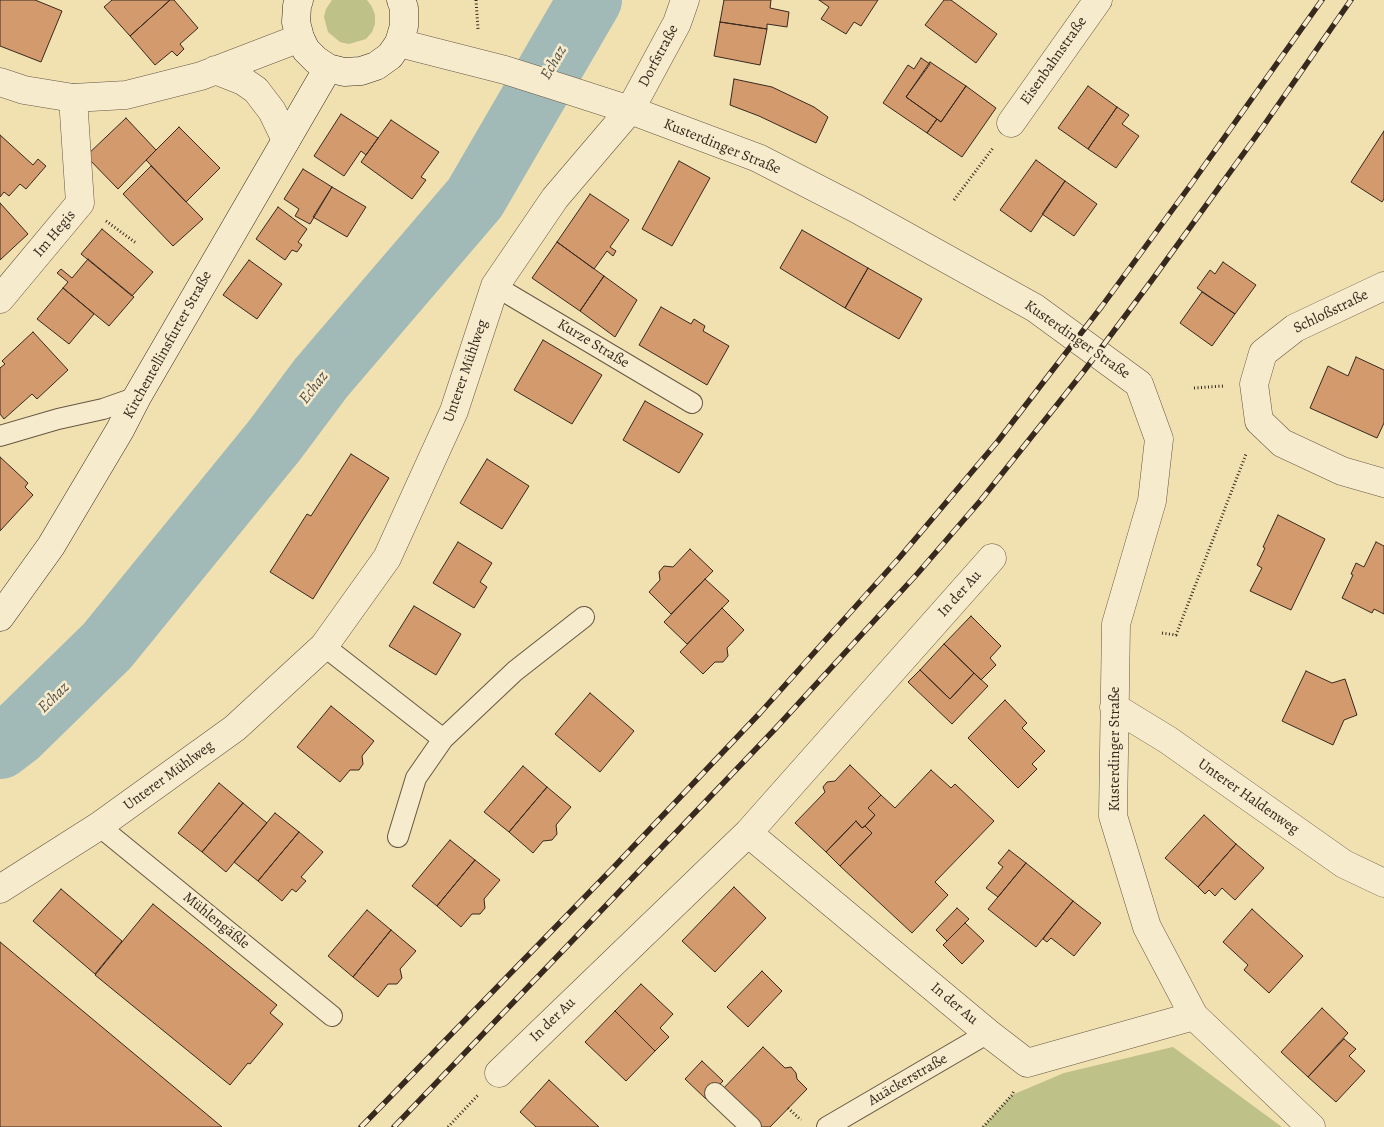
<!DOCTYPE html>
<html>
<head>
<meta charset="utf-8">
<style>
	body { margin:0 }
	canvas { display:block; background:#f1e0b0 }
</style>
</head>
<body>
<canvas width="1384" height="1127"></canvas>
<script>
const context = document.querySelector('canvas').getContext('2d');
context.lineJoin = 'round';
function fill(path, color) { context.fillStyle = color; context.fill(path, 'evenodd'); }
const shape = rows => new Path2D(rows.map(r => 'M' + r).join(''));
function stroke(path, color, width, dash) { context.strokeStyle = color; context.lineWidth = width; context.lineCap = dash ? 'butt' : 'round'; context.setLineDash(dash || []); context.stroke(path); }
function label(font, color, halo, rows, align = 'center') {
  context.font = font + ' Alegreya,serif'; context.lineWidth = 5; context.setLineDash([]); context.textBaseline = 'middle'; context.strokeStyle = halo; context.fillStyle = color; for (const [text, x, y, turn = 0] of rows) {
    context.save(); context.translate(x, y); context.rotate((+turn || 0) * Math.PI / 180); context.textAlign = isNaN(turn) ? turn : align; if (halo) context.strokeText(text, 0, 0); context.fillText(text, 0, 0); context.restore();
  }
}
const green = shape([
	[332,0,367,0,372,7,375,15,375,24,372,32,366,39,349,44,340,42,328,32,324,17,326,9],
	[1173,1047,1282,1127,983,1127,1012,1095,1064,1073]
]);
const river = shape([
	[0,747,17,734,107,646,274,441,321,378,475,198,590,0]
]);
const building = shape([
	[0,0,35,0,62,11,41,62,0,46,0,0],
	[112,0,170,0,130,36,104,7,112,0],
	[170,0,174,0,198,28,180,44,184,49,177,56,172,51,155,65,130,36,170,0],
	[724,0,771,0,770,8,789,12,787,27,767,24,767,29,720,22,724,0],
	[819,0,878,0,861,26,854,22,846,34,821,19,829,7,819,0],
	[944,0,951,0,997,34,976,63,925,25,944,0],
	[720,22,767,29,760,65,714,56,720,22],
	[921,58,930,64,906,97,937,119,927,133,883,103,908,65,914,69,921,58],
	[930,62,966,86,941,122,906,97,930,62],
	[734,79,772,87,814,107,828,117,816,143,759,116,730,105,734,79],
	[966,86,996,108,962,157,927,133,937,119,941,122,966,86],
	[1088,86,1117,107,1088,149,1058,128,1088,86],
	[1117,107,1129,115,1122,124,1139,136,1116,168,1088,149,1117,107],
	[341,114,378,138,366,155,361,151,344,176,314,156,341,114],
	[126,118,156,150,118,189,86,156,126,118],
	[391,120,439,152,421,177,426,180,412,199,361,162,391,120],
	[179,127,220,168,186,202,146,160,179,127],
	[1384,131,1384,199,1382,202,1351,182,1384,131],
	[0,135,33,165,38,159,46,166,26,189,20,184,9,196,4,192,0,197,0,135],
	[1036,160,1065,181,1031,232,1000,210,1036,160],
	[679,161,710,178,672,246,642,229,679,161],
	[151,166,203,219,173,246,123,194,151,166],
	[303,169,332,187,310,224,295,216,299,209,284,199,303,169],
	[1065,181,1097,204,1074,236,1042,214,1065,181],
	[332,187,366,207,347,237,313,217,332,187],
	[590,194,629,220,610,247,616,251,613,256,607,251,594,269,557,242,590,194],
	[0,203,28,234,0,260,0,203],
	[278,207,307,229,298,242,302,245,297,252,292,250,285,260,256,239,278,207],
	[102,229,153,272,132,296,81,254,102,229],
	[802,230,868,268,845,308,780,268,802,230],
	[557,242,604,276,580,311,532,278,557,242],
	[88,259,134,297,109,326,63,288,68,282,57,273,61,269,72,278,88,259],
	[249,260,282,284,257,319,223,295,249,260],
	[1223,262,1256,285,1235,314,1197,288,1210,270,1215,274,1223,262],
	[868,268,922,299,899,339,845,308,868,268],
	[604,276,637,300,615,337,580,311,604,276],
	[63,288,94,314,69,344,37,319,63,288],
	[1202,292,1235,314,1212,346,1180,323,1202,292],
	[661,307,691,324,694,319,705,326,703,331,729,346,707,385,639,345,661,307],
	[33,332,68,370,37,399,32,394,4,419,0,414,0,368,5,364,2,361,33,332],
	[543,340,602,375,572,424,514,390,543,340],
	[1356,357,1384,370,1384,423,1377,438,1310,408,1328,366,1348,376,1356,357],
	[645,401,703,434,679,473,623,440,645,401],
	[351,454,389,478,313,599,270,572,307,514,311,516,351,454],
	[0,457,28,483,25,487,33,495,0,531,0,457],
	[487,459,529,486,502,529,460,503,487,459],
	[1278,515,1325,539,1291,610,1250,591,1262,568,1257,565,1265,548,1263,547,1278,515],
	[458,542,492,563,480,582,487,587,474,608,433,583,458,542],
	[1376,542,1384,546,1384,614,1374,609,1372,613,1342,598,1353,575,1351,574,1356,563,1364,567,1376,542],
	[690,549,713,571,671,614,649,592,660,580,659,572,664,566,673,567,690,549],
	[705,579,729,601,687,644,664,622,705,579],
	[414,606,461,634,436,675,389,646,414,606],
	[722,608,744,630,727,648,728,656,723,662,715,662,703,674,680,652,722,608],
	[971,616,1001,646,990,658,996,665,981,680,944,644,971,616],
	[944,644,974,673,950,699,920,670,944,644],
	[920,670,950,699,974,673,988,686,952,724,908,682,920,670],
	[1306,671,1332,683,1345,679,1357,715,1344,720,1333,745,1282,721,1306,671],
	[590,693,634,731,600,772,555,734,590,693],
	[1005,700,1027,723,1022,728,1045,751,1032,764,1037,769,1018,788,968,738,1005,700],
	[331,706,374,741,362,756,363,764,359,770,350,770,340,782,297,747,331,706],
	[850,765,881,795,868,808,875,815,865,826,862,828,856,821,826,852,795,823,825,792,823,787,827,782,835,781,850,765],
	[523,766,547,787,509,832,484,812,523,766],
	[931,770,951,788,955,784,994,821,935,882,948,895,912,933,840,866,872,833,865,826,875,815,868,808,881,795,895,808,931,770],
	[219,783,243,803,202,852,178,833,219,783],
	[547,787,571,807,556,825,557,834,552,840,543,841,533,853,509,832,547,787],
	[243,803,267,823,226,872,202,852,243,803],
	[275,813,299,832,258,881,234,862,275,813],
	[1204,815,1236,844,1198,887,1165,858,1204,815],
	[856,821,862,828,865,826,872,833,840,866,826,852,856,821],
	[299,832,323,852,301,877,306,881,296,892,292,889,282,901,258,881,299,832],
	[450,840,475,860,437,906,412,886,450,840],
	[1236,844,1264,868,1235,900,1222,888,1215,896,1209,890,1205,894,1198,887,1236,844],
	[1009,850,1026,863,998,897,986,888,1003,867,998,863,1009,850],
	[475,860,500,880,484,899,485,908,480,914,472,914,461,927,437,906,475,860],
	[1026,863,1073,901,1036,947,988,909,1026,863],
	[734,887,766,918,715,972,682,941,734,887],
	[61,889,122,941,95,974,33,921,61,889],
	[1073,901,1101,923,1074,956,1051,938,1047,942,1043,939,1073,901],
	[153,904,277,1005,270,1013,283,1024,250,1064,248,1063,230,1085,95,975,153,904],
	[957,908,969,919,947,941,936,930,957,908],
	[1252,909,1303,956,1269,993,1244,970,1248,965,1223,942,1252,909],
	[367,910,391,930,353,977,328,956,367,910],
	[965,923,984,941,962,964,943,945,965,923],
	[391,930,416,951,400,969,402,978,397,984,388,984,378,997,353,977,391,930],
	[0,942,222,1127,0,1127,0,942],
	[762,971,782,991,748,1027,727,1007,762,971],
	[641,984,673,1014,660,1028,669,1037,655,1051,615,1011,641,984],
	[1322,1008,1348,1033,1308,1077,1281,1052,1322,1008],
	[615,1011,655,1051,626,1081,585,1042,615,1011],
	[1344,1039,1356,1049,1349,1056,1365,1071,1336,1102,1308,1077,1344,1039],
	[763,1047,785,1068,791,1067,796,1073,797,1079,807,1089,770,1127,759,1127,721,1091,763,1047],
	[702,1061,723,1081,706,1099,685,1079,702,1061],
	[549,1080,599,1127,536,1127,520,1112,549,1080]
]);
const path = shape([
	[476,0,478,29],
	[954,200,993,148],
	[106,221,136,243],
	[1194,388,1224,386],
	[1162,633,1176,635,1246,454],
	[788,1108,801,1120],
	[448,1127,478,1095],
	[983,1127,1012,1095,1014,1091]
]);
const service = shape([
	[495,286,692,403],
	[0,436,58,419,103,409,137,397],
	[324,646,443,739],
	[99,826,332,1016],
	[398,837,416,778,443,739,515,671,584,617],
	[715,1093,751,1127],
	[827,1127,988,1033]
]);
const minor = shape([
	[399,43,505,70,568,90,630,110,758,158,857,209,1035,308,1139,384,1159,439,1152,501,1116,624,1113,816,1147,927,1194,1016,1311,1127],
	[1011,123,1098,0],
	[1384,286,1295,328,1263,353,1254,384,1259,421,1282,443,1342,471,1384,483],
	[0,299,80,203,73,98],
	[1114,707,1168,740,1344,864,1384,883],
	[748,833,988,1033,1027,1063,1194,1016],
	[0,889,99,826,235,728,324,646,387,558,454,411,495,286,555,198,630,110,677,23,685,0],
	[499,1073,748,833,992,558]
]);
const tertiary = shape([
	[215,70,243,81,256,90,272,111,286,140],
	[0,82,24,90,73,98,126,95,201,76,300,38]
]);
const secondary = shape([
	[299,0,297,6,296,22,300,38,306,50,316,60,328,68,344,72,361,71,376,66,390,56,399,43,404,26,404,8,401,0],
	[0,617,51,546,120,430,137,397,328,68]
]);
const rail = shape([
	[361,1127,613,868,760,713,900,557,998,441,1102,306,1192,183,1322,0],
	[394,1127,776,728,918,573,981,500,1084,371,1152,280,1262,128,1351,0]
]);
const streetNames = [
	["Dorfstraße",659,56,-62],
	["Eisenbahnstraße",1054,61,-55],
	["Kusterdinger Straße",722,147,22],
	["Im Hegis",55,234,-50],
	["Schloßstraße",1331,312,-26],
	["Kusterdinger Straße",1077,340,35],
	["Kurze Straße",593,344,31],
	["Kirchentellinsfurter Straße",168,345,-61],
	["Unterer Mühlweg",466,371,-71],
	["In der Au",960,594,-48],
	["Kusterdinger Straße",1115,749,-90],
	["Unterer Mühlweg",169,776,-36],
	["Unterer Haldenweg",1248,797,35],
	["Mühlengäßle",216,921,39],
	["In der Au",954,1004,40],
	["In der Au",553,1020,-44],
	["Auäckerstraße",908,1080,-30]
];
const waterNames = [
	["Echaz",554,63,-60],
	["Echaz",314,388,-52],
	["Echaz",54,698,-44]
];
fill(green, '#bec188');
stroke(river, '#a1bab7', 64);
fill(building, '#d39a6e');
stroke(building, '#38291f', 1);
stroke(service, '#665743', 22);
stroke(minor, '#665743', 29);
stroke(tertiary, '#665743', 29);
stroke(secondary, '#38291f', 29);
stroke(path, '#38291f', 3, [1, 2.5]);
stroke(service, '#f6ebcc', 20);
stroke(minor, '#f6ebcc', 28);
stroke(tertiary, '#f6ebcc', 28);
stroke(secondary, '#f6ebcc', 28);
stroke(rail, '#38291f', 5.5);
stroke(rail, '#f6ebcc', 4, [11]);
label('15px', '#38291f', '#f6ebcc', streetNames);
label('italic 16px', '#524d45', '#f6ebcc', waterNames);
</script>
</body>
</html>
